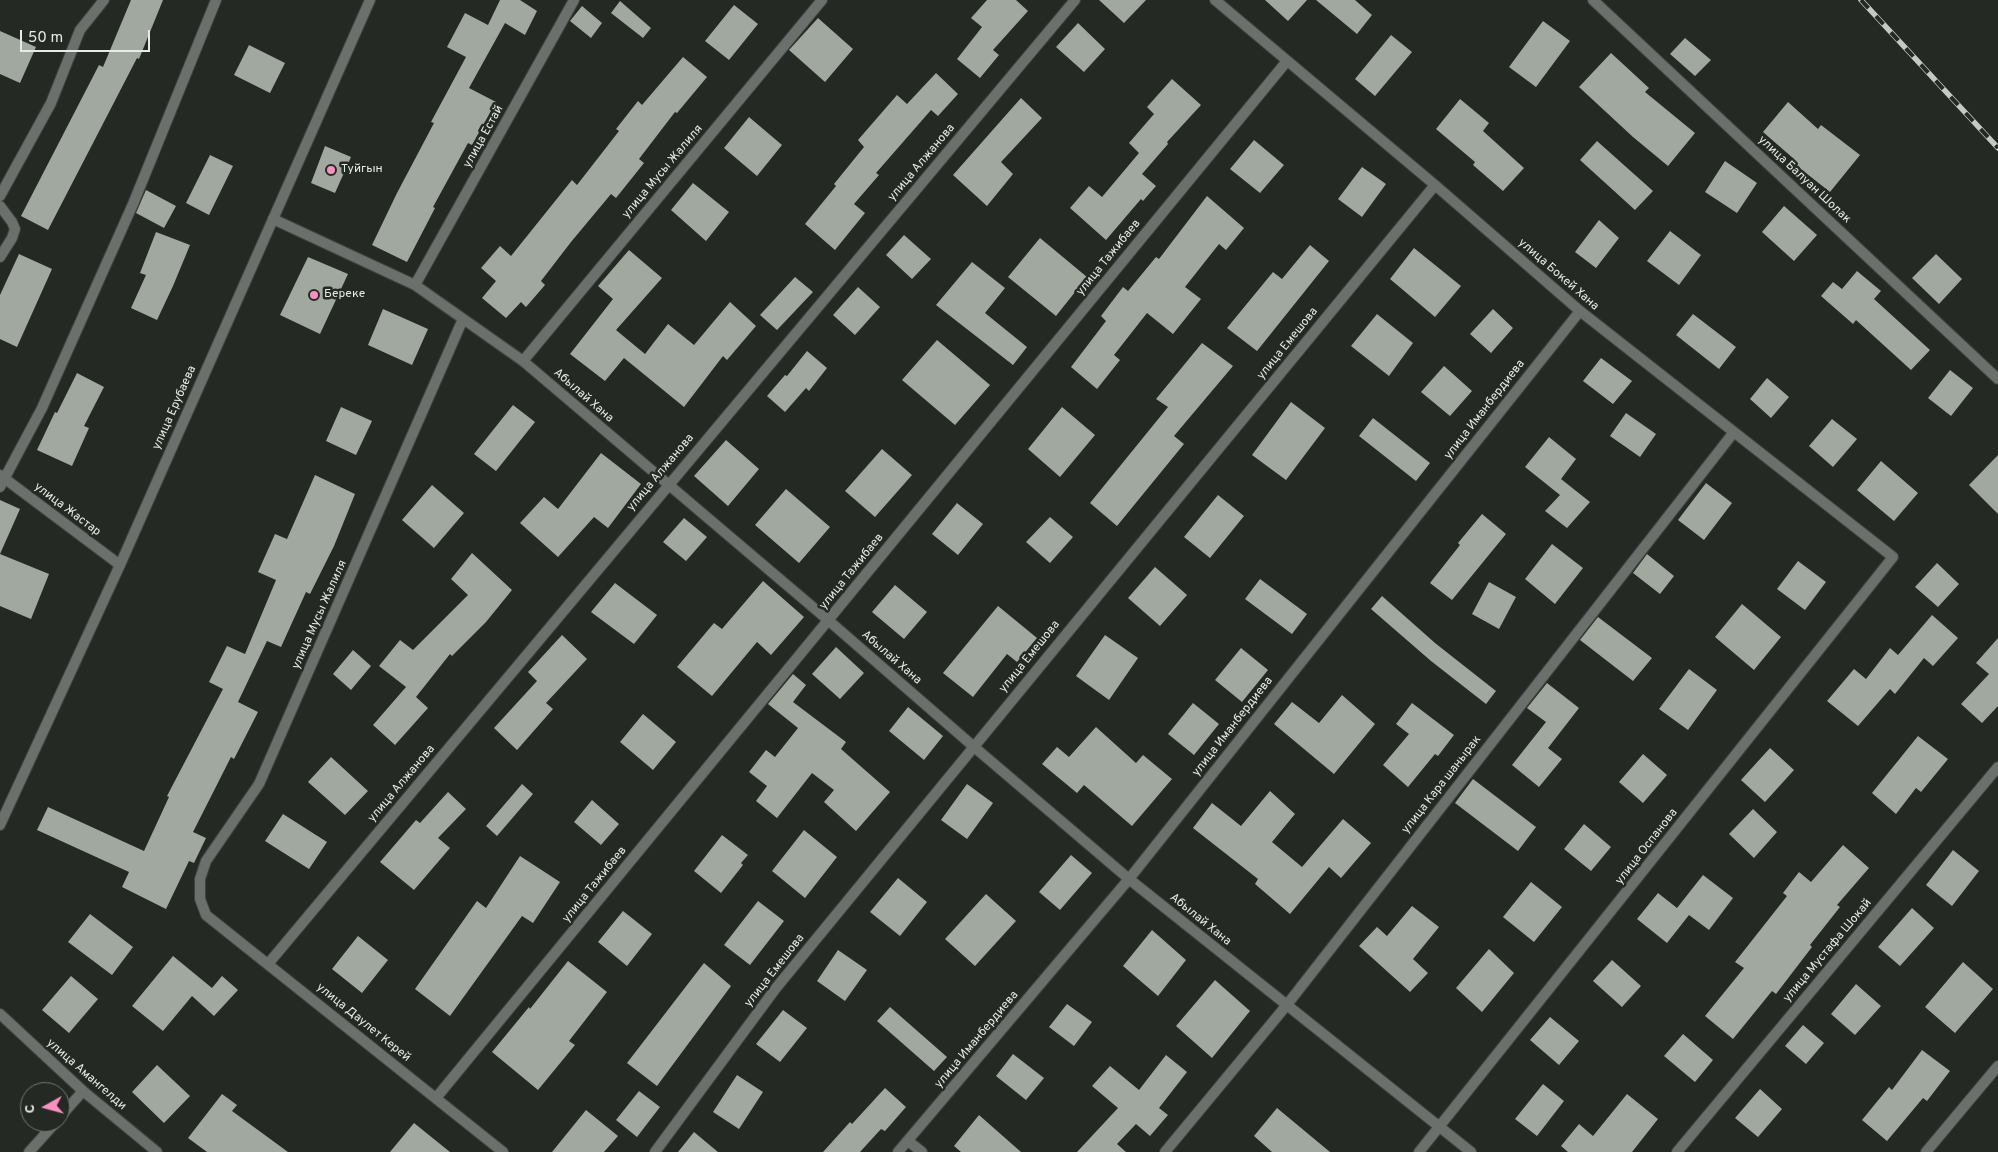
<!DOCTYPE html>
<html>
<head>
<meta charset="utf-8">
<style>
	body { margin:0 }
	#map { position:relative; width:1998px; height:1152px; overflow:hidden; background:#242a23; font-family:Overpass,sans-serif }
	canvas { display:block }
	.north { position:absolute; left:20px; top:1082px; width:50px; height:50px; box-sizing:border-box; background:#242a23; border:1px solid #727771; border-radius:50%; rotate:263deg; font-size:14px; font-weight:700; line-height:20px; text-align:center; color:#e7ebe7 }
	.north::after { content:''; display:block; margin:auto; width:18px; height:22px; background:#fc8fc2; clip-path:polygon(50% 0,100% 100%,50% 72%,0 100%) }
	.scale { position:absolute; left:20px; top:30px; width:130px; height:22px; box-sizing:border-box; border:2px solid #e7ebe7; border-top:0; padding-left:6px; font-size:15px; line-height:18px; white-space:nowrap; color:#e7ebe7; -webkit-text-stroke:4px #242a23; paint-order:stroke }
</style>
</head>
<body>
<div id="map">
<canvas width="1998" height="1152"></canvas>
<div class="north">С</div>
<div class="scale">50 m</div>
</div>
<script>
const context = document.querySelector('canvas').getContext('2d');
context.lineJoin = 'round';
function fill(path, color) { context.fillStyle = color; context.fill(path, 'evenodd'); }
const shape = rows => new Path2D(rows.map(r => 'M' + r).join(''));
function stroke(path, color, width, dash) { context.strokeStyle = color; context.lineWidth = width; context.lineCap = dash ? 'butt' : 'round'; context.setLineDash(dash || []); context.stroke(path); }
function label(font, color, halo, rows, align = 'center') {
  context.font = font + ' Overpass,sans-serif'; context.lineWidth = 5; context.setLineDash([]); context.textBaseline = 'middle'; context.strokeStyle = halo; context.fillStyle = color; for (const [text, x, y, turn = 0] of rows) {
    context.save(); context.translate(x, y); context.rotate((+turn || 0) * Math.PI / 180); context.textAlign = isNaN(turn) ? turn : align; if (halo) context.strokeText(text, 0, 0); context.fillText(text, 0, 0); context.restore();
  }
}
const building = shape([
	[131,0,163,0,139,59,137,58,48,230,21,216,99,65,103,67],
	[500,0,520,0,537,11,525,35,505,23,469,88,496,102,472,145,468,143,433,207,435,208,407,262,372,245,397,193,434,123,431,122,466,57,447,47,465,13,488,25],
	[987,0,1016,0,1028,11,993,50,999,55,980,78,957,59,982,27,971,18],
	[1099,0,1146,0,1124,23],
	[1265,0,1307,0,1288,21],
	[1316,0,1355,0,1372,15,1357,34],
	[620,1,651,28,643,38,611,13],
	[734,5,758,24,729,60,705,41],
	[582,6,602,23,591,38,570,21],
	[818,18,853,49,825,82,789,50],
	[1543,21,1570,41,1536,87,1509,67],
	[1078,23,1105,49,1084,72,1056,47],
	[0,31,36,47,20,83,0,74],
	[1391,35,1412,52,1375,96,1355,79],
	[1685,38,1711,60,1695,76,1670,54],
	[249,45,285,63,270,93,234,75],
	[1611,53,1649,88,1645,92,1695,133,1668,166,1633,137,1579,87],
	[683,57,707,77,677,113,675,112,639,159,644,163,616,198,611,194,571,242,541,281,545,285,526,307,521,302,506,318,482,298,496,281,481,268,500,246,511,256,572,180,577,185,619,131,616,129,638,101,642,105],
	[936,73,958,94,938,116,931,110,876,173,879,175,854,204,865,213,835,250,805,224,836,186,834,184,864,147,858,140,897,95,907,104],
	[1172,79,1201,105,1167,142,1168,144,1142,174,1156,186,1143,201,1141,199,1106,240,1070,208,1089,186,1102,197,1139,153,1129,143,1154,114,1147,107],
	[1021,98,1042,118,1001,162,1013,174,987,206,953,175],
	[1460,99,1489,123,1483,131,1524,168,1503,191,1473,165,1475,162,1436,129],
	[1788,102,1818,129,1821,125,1860,155,1830,192,1792,162,1794,159,1763,132],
	[749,117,782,145,757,176,724,148],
	[1254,140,1284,165,1260,193,1230,169],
	[1597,141,1653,191,1635,210,1580,160],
	[325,146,351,157,335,193,311,183],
	[210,155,233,166,209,215,186,203],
	[1725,161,1757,183,1737,213,1705,192],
	[1362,167,1386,184,1362,217,1338,199],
	[693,183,729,212,706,241,671,210],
	[146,190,176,206,164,228,136,213],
	[1207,196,1244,228,1226,250,1219,244,1185,287,1201,299,1173,334,1147,313,1114,355,1120,360,1097,389,1071,367,1106,321,1101,316,1123,287,1128,291,1156,257,1159,259],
	[1784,206,1817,235,1794,261,1762,232],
	[1599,220,1619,238,1596,268,1575,252],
	[1670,231,1701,255,1679,285,1647,261],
	[156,232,190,245,173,286,157,320,131,308,146,275,140,273],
	[904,235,931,259,912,279,886,255],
	[1040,238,1087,277,1056,316,1008,277],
	[1310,245,1329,261,1257,351,1227,328,1273,272,1282,279],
	[1414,248,1461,286,1435,317,1390,279],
	[629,250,662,278,616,330,645,354,668,324,694,345,730,302,756,326,727,360,723,356,684,407,624,358,605,381,570,354,613,299,598,286],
	[19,254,52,269,17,347,0,339,0,295],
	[1936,254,1962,279,1939,304,1912,278],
	[308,257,348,274,320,334,280,315],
	[972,262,1005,288,985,313,1027,347,1013,365,936,305],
	[1857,271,1881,291,1874,299,1930,350,1911,370,1856,320,1853,324,1821,296,1833,282,1842,289],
	[795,277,813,292,777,330,760,315],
	[858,287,880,307,855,335,833,315],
	[383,309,428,329,412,365,368,345],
	[1493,309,1513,328,1491,353,1470,334],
	[1377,314,1413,343,1389,376,1351,346],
	[1693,314,1736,347,1719,369,1676,335],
	[937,340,990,385,955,425,902,380],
	[1202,343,1233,366,1174,436,1184,444,1117,526,1090,503,1168,407,1156,399],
	[807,351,827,368,809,391,806,388,785,412,767,396,785,375,787,376],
	[1601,358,1632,381,1613,404,1583,381],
	[1444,366,1472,391,1450,416,1421,392],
	[1950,370,1973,388,1951,416,1928,398],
	[77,373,104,387,84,426,89,428,72,466,37,450,55,412,57,413],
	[1767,378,1789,397,1771,418,1750,399],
	[1291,402,1325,428,1286,480,1252,455],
	[513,405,535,422,496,471,474,454],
	[341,407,372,421,356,455,326,441],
	[1062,407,1095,435,1060,477,1028,449],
	[1626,413,1656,434,1640,457,1610,436],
	[1373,418,1430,463,1416,481,1359,436],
	[1832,419,1857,439,1833,467,1809,446],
	[1549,437,1576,459,1561,479,1590,502,1567,528,1545,511,1560,495,1525,467],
	[726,440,759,469,728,506,694,476],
	[882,449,912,475,875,517,845,491],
	[601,453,641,484,608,528,594,517,558,557,520,523,544,497,558,509],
	[1998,455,1998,514,1969,485],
	[1881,461,1918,493,1894,521,1857,490],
	[315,475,355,494,334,546,310,594,306,592,281,647,267,641,238,702,258,712,234,759,231,757,193,832,206,838,194,863,189,861,166,909,122,887,129,872,37,830,48,807,144,851,169,797,167,796,223,689,209,682,227,646,245,654,276,580,258,572,275,534,287,539],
	[1706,483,1732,503,1704,540,1678,520],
	[432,485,464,513,434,548,402,520],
	[786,489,830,527,799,563,755,525],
	[1218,495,1244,516,1210,558,1184,537],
	[0,500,20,509,0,554],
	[957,503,983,524,958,555,932,534],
	[1482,514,1506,534,1452,600,1430,583,1460,545,1458,543],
	[1050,517,1073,537,1050,563,1026,542],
	[684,518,707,537,686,561,663,542],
	[1552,544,1583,568,1555,604,1525,579],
	[472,553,512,590,486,622,452,656,450,654,416,697,428,708,395,745,373,725,406,687,379,666,400,640,413,650,468,595,451,579],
	[0,554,49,574,31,619,0,606],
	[1647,554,1674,576,1660,594,1633,573],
	[1798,561,1826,582,1805,610,1777,589],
	[1937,563,1959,584,1938,607,1915,587],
	[1155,567,1187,595,1160,626,1128,598],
	[1260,579,1307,614,1292,634,1245,599],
	[763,581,804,617,771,655,757,642,712,696,677,667,714,623,722,629],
	[1489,582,1516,597,1499,629,1472,614],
	[615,583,657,615,634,644,591,612],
	[895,585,927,612,904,639,872,612],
	[1382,596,1435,643,1496,691,1486,704,1431,661,1371,609],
	[1742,604,1781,637,1754,670,1715,637],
	[998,606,1037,638,1017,662,1007,654,973,697,943,673],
	[1932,615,1958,638,1933,666,1924,658,1895,694,1890,689,1858,726,1827,701,1854,669,1866,679,1890,648,1898,655],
	[1598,617,1652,658,1633,681,1580,640],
	[562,635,587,659,546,703,553,709,517,750,494,728,537,681,528,672],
	[1105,635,1138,658,1109,700,1076,676],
	[1998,638,1998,706,1982,723,1961,704,1989,674,1976,663],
	[836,647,864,673,840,699,812,674],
	[1241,648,1268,670,1242,702,1215,680],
	[353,650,371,666,351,690,333,674],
	[1689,669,1717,690,1688,730,1659,709],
	[793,674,806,685,793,702,846,742,841,749,890,792,856,831,824,802,834,790,812,773,777,818,756,801,767,786,749,772,766,750,775,757,798,728,768,704],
	[1547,683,1579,708,1548,748,1562,759,1539,787,1512,765,1546,722,1527,708],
	[1342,695,1375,724,1334,774,1274,724,1292,702,1319,723],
	[1193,703,1219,724,1194,755,1168,734],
	[1412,703,1454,735,1438,756,1435,754,1408,787,1383,765,1409,734,1396,724],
	[908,707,943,736,924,760,889,731],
	[643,714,676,742,653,770,620,742],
	[1096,727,1136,763,1143,755,1172,779,1132,826,1084,785,1077,793,1042,764,1057,747,1069,757],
	[1918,736,1948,759,1921,792,1916,788,1896,814,1872,793],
	[1770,748,1794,770,1765,802,1741,780],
	[1643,754,1667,775,1643,803,1619,782],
	[331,757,368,791,345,815,308,782],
	[1473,779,1536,827,1518,851,1455,803],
	[522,784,533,794,497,836,486,826],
	[967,784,993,803,967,839,941,820],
	[1270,791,1295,814,1272,842,1302,867,1343,819,1371,843,1341,878,1329,867,1290,914,1255,884,1258,879,1193,828,1212,803,1241,826],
	[448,792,466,809,438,838,450,848,414,890,380,862,416,820,420,823],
	[592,800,619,824,601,845,574,822],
	[1753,809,1777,832,1754,858,1729,834],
	[283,814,327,842,309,869,265,841],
	[1584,824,1611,847,1591,871,1564,849],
	[804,830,837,857,805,898,772,871],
	[722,835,748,855,741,863,743,865,721,893,694,871],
	[1843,845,1869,868,1837,905,1840,907,1810,945,1812,947,1776,994,1772,991,1733,1039,1705,1016,1744,968,1735,962,1787,896,1783,893,1799,872,1811,882],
	[1953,850,1979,871,1952,906,1926,885],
	[1071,855,1092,873,1060,910,1039,892],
	[520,856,560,882,533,923,522,916,450,1016,415,989,477,901,486,908],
	[1703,875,1733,898,1709,930,1689,915,1667,943,1637,919,1658,893,1677,908],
	[898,878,927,902,900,936,870,912],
	[1531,882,1562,907,1534,942,1503,917],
	[986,894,1016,921,975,966,945,939],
	[758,901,784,921,750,965,724,945],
	[1412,906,1439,927,1413,959,1428,973,1410,992,1359,946,1377,927,1387,936],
	[1912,908,1934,928,1900,966,1878,947],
	[623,911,652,934,627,966,598,942],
	[90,914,133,947,112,975,68,942],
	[1152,930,1186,960,1158,996,1123,966],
	[358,936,388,960,362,993,332,969],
	[1489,949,1514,973,1482,1012,1456,988],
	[838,950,867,970,845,1001,817,981],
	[173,956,212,988,222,976,238,990,214,1016,192,996,163,1031,132,1006],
	[1612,960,1641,986,1622,1007,1593,981],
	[568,961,607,992,569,1041,575,1045,538,1090,492,1052,529,1007,530,1009],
	[1963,962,1993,989,1955,1033,1925,1007],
	[704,963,731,986,657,1086,627,1063],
	[71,976,98,999,69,1033,42,1010],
	[1215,980,1250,1011,1212,1058,1176,1026],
	[1856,984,1881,1006,1855,1035,1831,1014],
	[1067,1004,1092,1022,1074,1046,1049,1027],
	[890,1007,947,1057,934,1071,877,1021],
	[783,1010,807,1028,780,1062,756,1044],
	[1550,1017,1579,1041,1559,1065,1530,1040],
	[1803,1025,1824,1043,1806,1064,1785,1046],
	[1683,1034,1713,1060,1695,1082,1664,1056],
	[1922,1050,1950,1071,1927,1101,1923,1098,1887,1141,1862,1120,1889,1087,1892,1090],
	[1013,1054,1044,1078,1026,1100,996,1076],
	[1166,1055,1187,1072,1159,1108,1168,1115,1150,1136,1136,1124,1117,1144,1126,1152,1077,1152,1118,1108,1092,1086,1110,1066,1139,1090],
	[157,1065,190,1096,164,1123,132,1092],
	[737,1075,763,1092,739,1129,713,1112],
	[1543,1084,1564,1101,1537,1136,1515,1119],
	[885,1088,906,1107,885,1131,881,1129,860,1152,823,1152,850,1122,852,1124],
	[1760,1089,1782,1109,1758,1137,1735,1118],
	[639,1091,660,1107,637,1137,616,1120],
	[222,1094,237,1105,232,1111,288,1152,207,1152,188,1138],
	[1627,1094,1658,1119,1632,1152,1568,1152,1561,1146,1579,1124,1593,1136],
	[1277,1108,1330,1152,1272,1152,1254,1136],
	[586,1110,618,1136,604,1152,552,1152],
	[979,1115,1021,1152,961,1152,954,1146],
	[414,1123,450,1152,390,1152],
	[694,1132,718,1152,678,1152]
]);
const minor = shape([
	[1215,0,1435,185,1580,311,1893,557,1419,1152],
	[1593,0,1998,379],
	[0,196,51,103,80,30,104,0],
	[0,206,12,222,15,229,12,238,0,257],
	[273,219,415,285,523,361,828,620,973,746,1129,879,1471,1152],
	[415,285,574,0],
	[463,319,259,784,206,861,200,879,200,899,206,915,503,1152],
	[523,361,822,0],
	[0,475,120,565],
	[0,487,42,408,133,204,216,0],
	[268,964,1075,0],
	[0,1014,83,1091,157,1152],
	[436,1098,1287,61],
	[60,1117,83,1091],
	[908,1141,922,1152],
	[29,1152,56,1122],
	[655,1152,776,988,1435,185],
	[898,1152,1129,879,1580,311],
	[1165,1152,1286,1006,1734,432],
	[1677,1152,1998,767],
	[1926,1152,1998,1066]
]);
const tertiary = shape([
	[0,825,120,565,370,0]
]);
const rail = shape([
	[1861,0,1998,148]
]);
const markers = [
	[331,170,5,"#fc8fc2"],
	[314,295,5,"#fc8fc2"]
];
const streetNames = [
	["улица Естай",484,137,-61],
	["улица Алжанова",922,163,-50],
	["улица Мусы Жалиля",663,172,-50],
	["улица Балуан Шолак",1804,180,43],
	["улица Тажибаев",1109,258,-51],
	["улица Бокей Хана",1558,275,41],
	["улица Емешова",1288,344,-51],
	["Абылай Хана",583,396,41],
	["улица Ерубаева",175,408,-66],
	["улица Иманбердиева",1485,410,-52],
	["улица Алжанова",661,473,-50],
	["улица Жастар",67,510,37],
	["улица Тажибаев",852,572,-51],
	["улица Мусы Жалиля",320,615,-66],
	["улица Емешова",1030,657,-51],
	["Абылай Хана",891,658,41],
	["улица Иманбердиева",1233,727,-52],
	["улица Алжанова",402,784,-50],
	["улица Кара шанырак",1442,785,-52],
	["улица Оспанова",1647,847,-52],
	["улица Тажибаев",595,885,-51],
	["Абылай Хана",1200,920,39],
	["улица Мустафа Шокай",1828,951,-50],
	["улица Емешова",775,971,-52],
	["улица Даулет Керей",363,1023,39],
	["улица Иманбердиева",977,1040,-50],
	["улица Амангелди",86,1075,41]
];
const poiNames = [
	["Туйгын",341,170],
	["Береке",324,295]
];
fill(building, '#a1a8a0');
stroke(minor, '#3f453e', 12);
stroke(tertiary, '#3f453e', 12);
stroke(minor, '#6c706c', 10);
stroke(tertiary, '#6c706c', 10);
stroke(rail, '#c4c9c4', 5.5);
stroke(rail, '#242a23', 4, [11]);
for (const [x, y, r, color] of markers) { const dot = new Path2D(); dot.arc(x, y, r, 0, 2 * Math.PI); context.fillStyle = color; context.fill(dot); stroke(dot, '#242a23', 2); }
label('12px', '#e7ebe7', '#242a23', streetNames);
label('12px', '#e7ebe7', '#242a23', poiNames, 'left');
</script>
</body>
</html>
